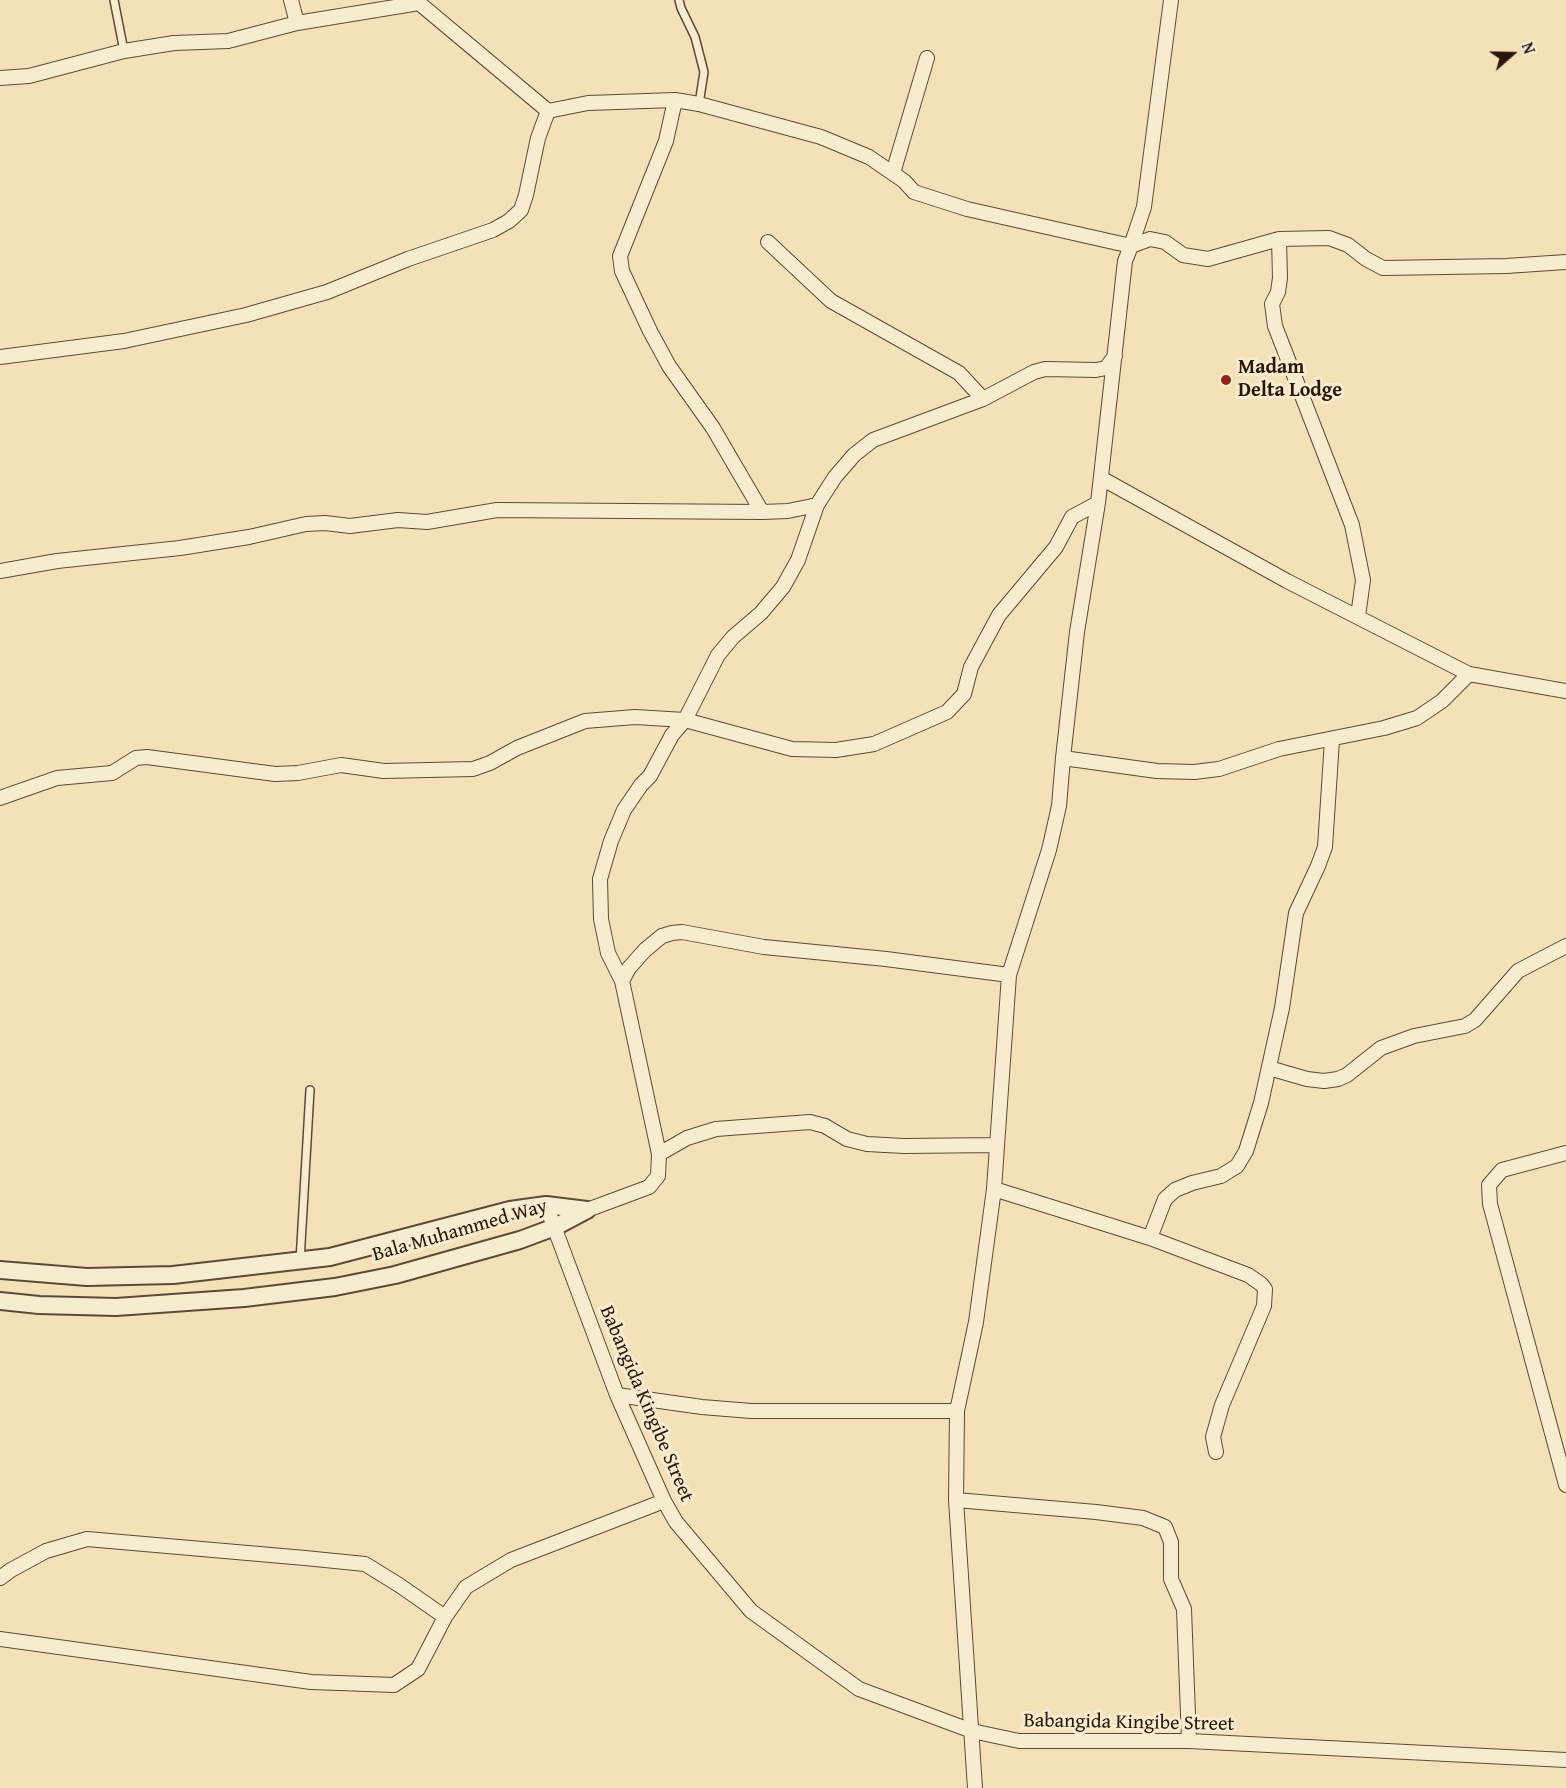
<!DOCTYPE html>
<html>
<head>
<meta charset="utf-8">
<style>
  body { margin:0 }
  #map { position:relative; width:1566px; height:1788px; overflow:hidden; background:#f4e1b7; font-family:"Gentium Book Plus",serif }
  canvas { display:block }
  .north { position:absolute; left:1482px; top:24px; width:60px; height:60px; -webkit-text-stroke:4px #f8ecd0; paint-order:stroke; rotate:70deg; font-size:16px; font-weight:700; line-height:24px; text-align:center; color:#2a170b }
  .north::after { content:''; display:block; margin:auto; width:21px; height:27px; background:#2a170b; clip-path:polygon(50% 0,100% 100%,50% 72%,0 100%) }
</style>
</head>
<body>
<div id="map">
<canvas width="1566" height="1788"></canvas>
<div class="north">N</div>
</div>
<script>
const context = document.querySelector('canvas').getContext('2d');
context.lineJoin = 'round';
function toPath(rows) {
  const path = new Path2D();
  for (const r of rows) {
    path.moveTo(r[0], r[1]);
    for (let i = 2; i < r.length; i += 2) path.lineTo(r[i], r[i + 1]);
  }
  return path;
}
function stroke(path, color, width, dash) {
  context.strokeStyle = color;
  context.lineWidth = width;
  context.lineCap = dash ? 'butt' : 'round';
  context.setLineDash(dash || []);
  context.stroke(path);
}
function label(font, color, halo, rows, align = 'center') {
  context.font = font + ' "Gentium Book Plus",serif';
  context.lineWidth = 6;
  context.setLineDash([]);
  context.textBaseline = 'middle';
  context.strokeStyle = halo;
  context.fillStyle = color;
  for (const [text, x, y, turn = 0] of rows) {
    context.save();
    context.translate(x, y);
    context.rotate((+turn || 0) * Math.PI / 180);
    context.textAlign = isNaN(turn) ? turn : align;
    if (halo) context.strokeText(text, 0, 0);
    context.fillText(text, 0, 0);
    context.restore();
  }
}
const service = toPath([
  [114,0,124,51],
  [679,0,681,8,695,37,704,72,699,104],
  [300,1261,310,1090]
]);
const minor = toPath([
  [291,0,297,23],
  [418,0,419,3,548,111],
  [0,78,29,76,124,51,174,43,228,41,297,23,419,3],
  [675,100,666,141,620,256,622,271,650,331,669,366,713,428,762,512],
  [548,111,588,103,675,100,699,104,821,137,869,157,904,181,914,192,967,209,1131,246,1144,207,1171,0],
  [893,173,927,58],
  [1279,239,1280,278,1278,292,1272,304,1275,326,1352,525,1363,580,1358,616],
  [768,242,831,301,959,373,983,399],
  [0,357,124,341,246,315,327,292,408,259,493,230,509,221,521,210,526,195,538,138,548,111],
  [1101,478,1287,581,1469,674,1566,691],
  [0,571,57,561,180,548,249,537,306,524,325,523,350,526,398,520,427,522,497,510,762,512,788,511,817,505],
  [1063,758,1157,771,1194,772,1219,769,1279,749,1384,728,1417,718,1442,701,1469,674],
  [0,798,57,778,112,773,136,758,147,757,275,774,298,773,341,765,384,771,473,769,490,763,517,748,585,721,635,717,685,720,792,749,836,750,874,744,947,712,964,694,971,667,999,615,1056,547,1072,517,1098,503],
  [622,981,629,968,645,950,662,936,672,933,682,932,764,947,886,959,1009,975],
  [1269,1068,1307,1079,1324,1081,1338,1079,1347,1075,1381,1048,1414,1036,1465,1026,1475,1020,1518,971,1566,946],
  [1566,1153,1502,1170,1489,1185,1490,1204,1566,1485],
  [659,1154,687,1138,716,1129,810,1122,825,1126,847,1139,867,1144,904,1146,997,1145],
  [994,1189,1150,1238,1248,1275,1261,1284,1265,1289,1264,1306,1222,1405,1213,1437,1216,1452],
  [546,1205,617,1395,664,1501,676,1522,751,1611,859,1689,972,1731,1019,1741,1189,1741,1566,1760],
  [587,1210,649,1187,658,1176,659,1154,622,981,608,953,601,919,600,879,611,841,624,810,641,785,650,776,672,735,685,720,718,655,733,637,761,613,783,587,798,560,817,505,835,477,854,455,873,440,983,399,1034,372,1045,369,1096,370,1106,368,1115,356],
  [1150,1238,1165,1199,1175,1190,1192,1183,1221,1176,1237,1166,1246,1151,1261,1103,1282,1008,1296,913,1318,866,1325,847,1332,740],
  [617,1395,702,1407,751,1411,957,1411],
  [956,1500,1096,1512,1143,1518,1165,1527,1171,1542,1171,1579,1184,1609,1189,1741],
  [0,1578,11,1570,46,1551,87,1539,305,1558,365,1564,399,1585,445,1617],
  [0,1639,311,1682,394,1685,418,1669,445,1617,466,1587,511,1560,664,1501],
  [975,1788,956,1500,957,1411,976,1322,994,1189,1009,975,1049,850,1059,806,1063,758,1077,632,1098,503,1125,261,1131,246,1150,239,1165,242,1183,255,1208,259,1279,239,1329,238,1348,245,1366,259,1383,268,1506,266,1566,262]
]);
const tertiary = toPath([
  [0,1270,87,1277,173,1275,330,1257,510,1210,546,1205,587,1210],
  [0,1301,39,1305,116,1307,244,1298,335,1287,395,1275,520,1240,555,1227,587,1210]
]);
stroke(service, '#5c4a36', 10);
stroke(minor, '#5c4a36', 16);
stroke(tertiary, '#5c4a36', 20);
stroke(service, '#f8ecd0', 7);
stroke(minor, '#f8ecd0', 14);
stroke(tertiary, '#f8ecd0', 16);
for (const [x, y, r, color] of [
  [1226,380,6,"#8f2418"]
]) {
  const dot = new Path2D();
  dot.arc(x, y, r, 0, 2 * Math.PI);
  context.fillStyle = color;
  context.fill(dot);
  stroke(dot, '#f8ecd0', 2);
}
label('bold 20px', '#2a170b', '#f8ecd0', [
  ["Madam",1238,368],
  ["Delta Lodge",1238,391]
], 'left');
label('20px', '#2a170b', '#f8ecd0', [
  ["Bala Muhammed Way",460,1231,-16],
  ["Babangida Kingibe Street",646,1404,67],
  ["Babangida Kingibe Street",1129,1723,1]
]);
</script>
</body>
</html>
